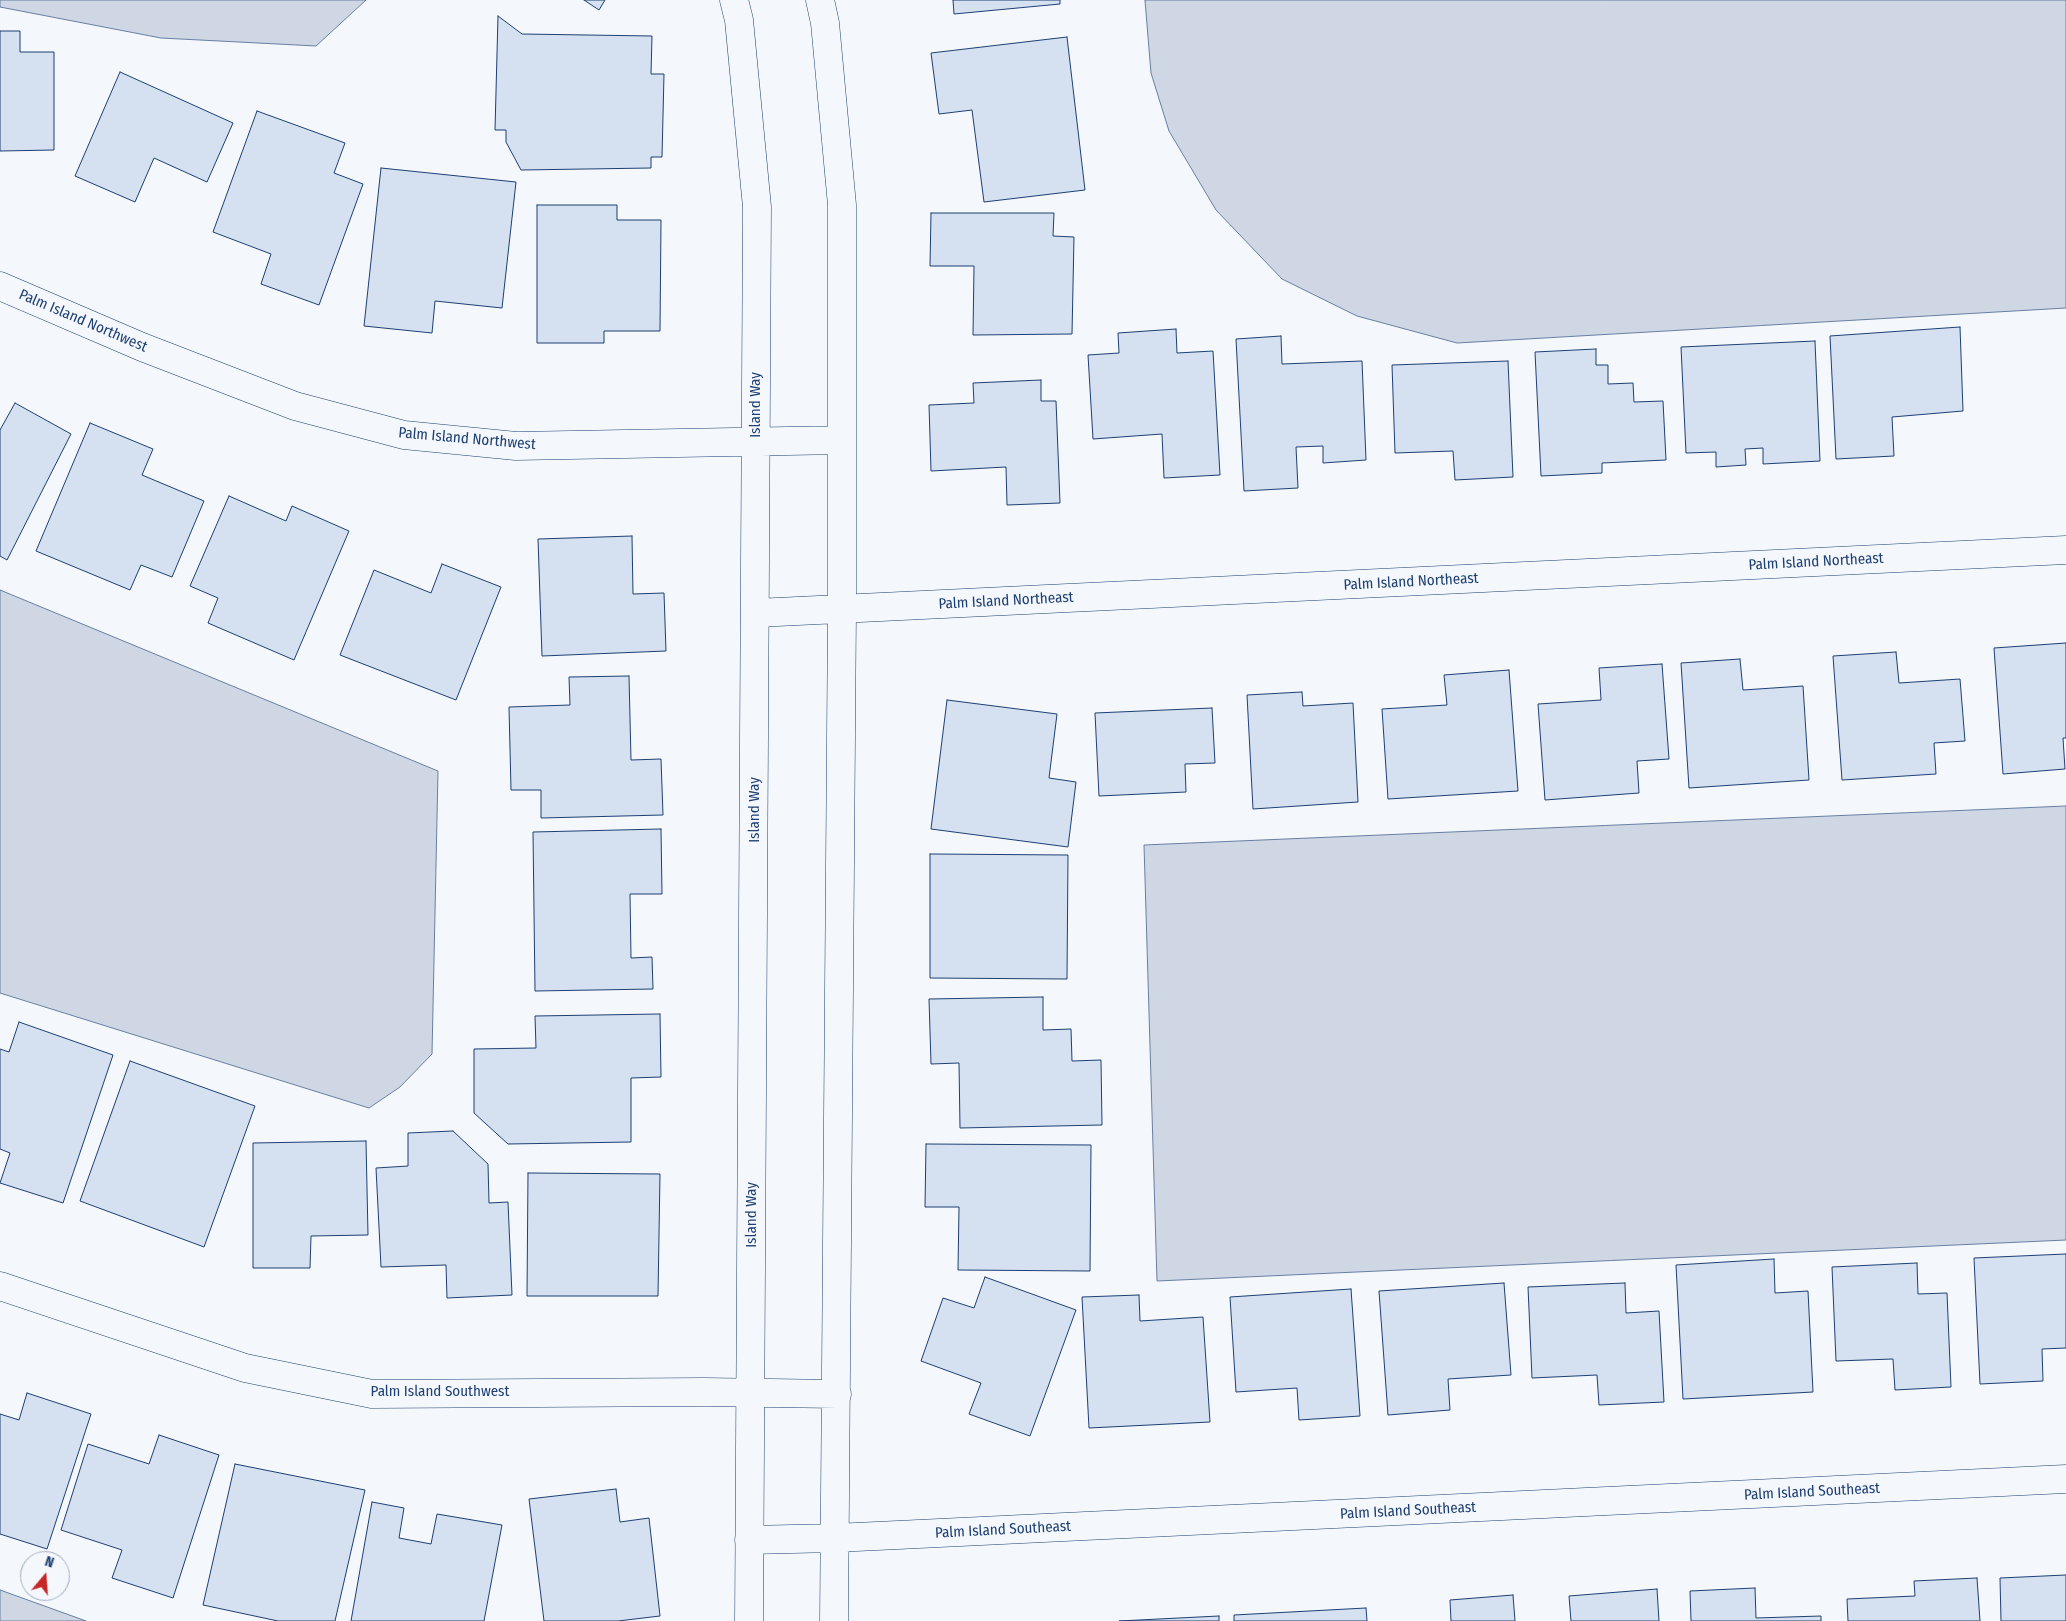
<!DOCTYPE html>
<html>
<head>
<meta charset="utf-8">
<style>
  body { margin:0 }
  #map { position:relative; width:2066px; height:1621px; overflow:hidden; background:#f4f7fb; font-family:"Fira Sans Condensed",sans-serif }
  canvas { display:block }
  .north { position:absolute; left:20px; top:1551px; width:50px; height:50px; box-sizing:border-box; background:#f4f7fb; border:1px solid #9eadc5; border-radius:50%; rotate:18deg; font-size:14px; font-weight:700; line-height:20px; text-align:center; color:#1d3f73 }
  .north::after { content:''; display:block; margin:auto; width:18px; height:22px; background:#c62828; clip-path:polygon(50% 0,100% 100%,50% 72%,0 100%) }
</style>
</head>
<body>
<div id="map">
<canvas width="2066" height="1621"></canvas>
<div class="north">N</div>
</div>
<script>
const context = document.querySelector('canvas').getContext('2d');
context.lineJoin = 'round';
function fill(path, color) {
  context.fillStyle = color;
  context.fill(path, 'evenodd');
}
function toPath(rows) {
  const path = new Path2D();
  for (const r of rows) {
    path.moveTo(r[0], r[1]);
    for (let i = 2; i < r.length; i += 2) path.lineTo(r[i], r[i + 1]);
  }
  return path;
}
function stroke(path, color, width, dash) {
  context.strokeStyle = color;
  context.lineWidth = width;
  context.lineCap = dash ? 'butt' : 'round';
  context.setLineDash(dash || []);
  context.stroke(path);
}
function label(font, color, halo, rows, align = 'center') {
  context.font = font + ' "Fira Sans Condensed",sans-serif';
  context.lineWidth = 4;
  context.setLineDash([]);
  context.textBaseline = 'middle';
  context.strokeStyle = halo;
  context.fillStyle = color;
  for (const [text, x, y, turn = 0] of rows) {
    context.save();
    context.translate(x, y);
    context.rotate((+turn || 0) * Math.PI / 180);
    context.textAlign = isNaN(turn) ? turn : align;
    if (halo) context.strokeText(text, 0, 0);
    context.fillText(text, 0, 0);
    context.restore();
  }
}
const water = toPath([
  [0,0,366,0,316,46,161,38,0,7,0,0],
  [1145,0,2066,0,2066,308,1457,343,1357,316,1282,279,1216,210,1169,131,1151,73,1145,0],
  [0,590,438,771,432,1054,400,1087,369,1108,0,993,0,590],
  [2066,806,2066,1240,1157,1281,1144,845,2066,806],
  [0,1590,86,1621,0,1621,0,1590]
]);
fill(water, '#cfd7e4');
stroke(water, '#687fa3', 1);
const building = toPath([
  [584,0,605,0,599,10,584,0],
  [953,0,1060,0,1060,4,954,14,953,0],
  [498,16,522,34,652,36,651,74,664,74,662,157,651,157,651,168,521,170,506,142,506,130,495,130,498,16],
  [0,31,20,31,20,52,54,52,54,150,0,151,0,31],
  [1067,37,1085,190,984,202,972,110,939,114,931,53,1067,37],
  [120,72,233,123,207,182,154,158,135,202,75,176,120,72],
  [257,111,345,143,334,173,363,184,319,305,261,284,271,254,213,232,257,111],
  [381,168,516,182,502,308,435,301,432,333,364,326,381,168],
  [537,205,617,205,617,220,661,220,660,331,604,331,604,343,537,343,537,205],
  [931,213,1054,213,1053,236,1074,237,1072,334,973,335,974,266,930,266,931,213],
  [1960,327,1963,411,1892,417,1894,456,1836,459,1830,336,1960,327],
  [1176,329,1177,353,1213,351,1220,475,1164,478,1162,434,1093,439,1088,355,1119,353,1118,333,1176,329],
  [1281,336,1282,364,1362,361,1366,460,1323,463,1323,446,1296,447,1298,488,1244,491,1236,339,1281,336],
  [1815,341,1820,461,1763,464,1763,448,1745,449,1746,465,1716,467,1716,452,1686,453,1681,347,1815,341],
  [1596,349,1596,365,1608,365,1608,384,1633,383,1634,402,1663,401,1666,460,1602,463,1602,473,1541,476,1535,352,1596,349],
  [1508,361,1513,477,1455,480,1453,451,1395,453,1392,365,1508,361],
  [1041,380,1041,401,1056,401,1060,503,1007,505,1006,467,931,471,929,405,974,403,973,383,1041,380],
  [15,403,71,434,7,560,0,556,0,430,15,403],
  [90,423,153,449,142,475,204,501,172,577,141,565,130,590,36,551,90,423],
  [229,496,286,521,292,506,349,531,294,660,208,623,218,598,190,586,229,496],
  [632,536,633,594,664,593,666,651,542,656,538,539,632,536],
  [442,564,501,587,456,700,340,655,374,570,431,593,442,564],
  [2066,643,2066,738,2063,738,2065,769,2003,774,1994,648,2066,643],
  [1896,652,1899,683,1960,679,1965,741,1934,743,1936,774,1842,780,1833,656,1896,652],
  [1740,659,1743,690,1803,686,1809,780,1689,788,1681,663,1740,659],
  [1662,664,1669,759,1637,761,1639,793,1545,800,1538,704,1601,700,1599,668,1662,664],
  [1509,670,1518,791,1388,799,1382,709,1447,705,1444,675,1509,670],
  [629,676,631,760,661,759,663,815,541,818,541,790,511,790,509,707,570,705,569,677,629,676],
  [1302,692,1303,706,1353,703,1358,802,1253,809,1247,695,1302,692],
  [947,700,1057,714,1049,778,1076,782,1068,847,931,829,947,700],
  [1212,708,1215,763,1185,764,1186,792,1099,796,1095,713,1212,708],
  [661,829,662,894,630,894,631,958,652,957,653,989,535,991,533,832,661,829],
  [930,854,1068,855,1067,979,930,978,930,854],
  [1043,997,1043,1030,1071,1029,1072,1061,1101,1060,1102,1125,960,1128,959,1063,931,1064,929,999,1043,997],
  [660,1014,661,1077,631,1078,631,1142,508,1144,474,1113,474,1049,536,1048,535,1016,660,1014],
  [19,1022,113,1055,63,1203,0,1183,10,1153,0,1149,0,1049,9,1052,19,1022],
  [130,1061,255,1106,204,1247,80,1201,130,1061],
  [453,1131,488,1164,489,1203,508,1202,512,1295,447,1298,446,1265,381,1267,376,1168,408,1166,408,1133,453,1131],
  [366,1141,368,1235,311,1236,310,1268,253,1268,253,1143,366,1141],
  [926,1144,1091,1145,1090,1271,958,1270,959,1207,925,1207,926,1144],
  [528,1173,660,1174,658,1296,527,1296,528,1173],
  [2066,1254,2066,1348,2042,1349,2043,1381,1980,1384,1974,1258,2066,1254],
  [1774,1259,1775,1293,1808,1291,1813,1392,1683,1399,1676,1265,1774,1259],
  [1917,1263,1918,1294,1947,1293,1951,1387,1895,1390,1893,1359,1836,1361,1832,1267,1917,1263],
  [985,1277,1076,1310,1030,1436,969,1414,981,1383,921,1361,943,1298,974,1308,985,1277],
  [1504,1283,1511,1375,1448,1379,1450,1410,1388,1415,1379,1291,1504,1283],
  [1625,1283,1626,1313,1659,1311,1664,1402,1599,1405,1597,1375,1532,1378,1528,1287,1625,1283],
  [1351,1289,1360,1416,1299,1420,1297,1388,1236,1392,1230,1297,1351,1289],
  [1139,1295,1140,1321,1203,1317,1210,1422,1089,1428,1082,1297,1139,1295],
  [27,1393,91,1414,47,1549,0,1534,0,1414,19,1420,27,1393],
  [159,1435,219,1455,173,1598,112,1578,122,1550,61,1530,88,1444,149,1464,159,1435],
  [235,1464,365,1490,335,1621,278,1621,203,1605,235,1464],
  [616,1489,620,1522,649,1518,660,1616,618,1621,544,1621,529,1499,616,1489],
  [372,1502,404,1508,399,1538,431,1544,437,1514,502,1525,484,1621,351,1621,372,1502],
  [2066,1575,2066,1621,2001,1621,2000,1578,2066,1575],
  [1977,1578,1980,1621,1848,1621,1847,1599,1915,1596,1914,1581,1977,1578],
  [1755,1588,1756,1618,1821,1616,1821,1621,1691,1621,1690,1591,1755,1588],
  [1657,1589,1659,1621,1571,1621,1569,1596,1657,1589],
  [1513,1595,1515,1621,1451,1621,1450,1600,1513,1595],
  [1366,1608,1367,1621,1234,1621,1234,1615,1366,1608],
  [1219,1616,1219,1621,1119,1621,1219,1616]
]);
fill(building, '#d5e0f0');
stroke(building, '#1d3f73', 1);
const minor = toPath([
  [734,0,739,20,757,207,749,1621],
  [820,0,825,23,842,205,842,610,834,1621],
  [0,286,142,347,295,406,404,435,516,446,842,440],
  [756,613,2066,550],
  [0,1286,245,1368,372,1394,705,1392,837,1394],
  [749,1540,835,1538,2066,1479]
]);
stroke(minor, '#1d3f73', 29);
stroke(minor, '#f4f7fb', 28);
label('15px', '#1d3f73', '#f4f7fb', [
  ["Palm Island Northwest",83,321,23],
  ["Island Way",756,405,-90],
  ["Palm Island Northwest",467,439,5],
  ["Palm Island Northeast",1816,562,-3],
  ["Palm Island Northeast",1411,582,-3],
  ["Palm Island Northeast",1006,601,-3],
  ["Island Way",755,810,-90],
  ["Island Way",752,1215,-90],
  ["Palm Island Southwest",440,1392],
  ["Palm Island Southeast",1812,1492,-3],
  ["Palm Island Southeast",1408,1511,-3],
  ["Palm Island Southeast",1003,1530,-3]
]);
</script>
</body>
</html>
